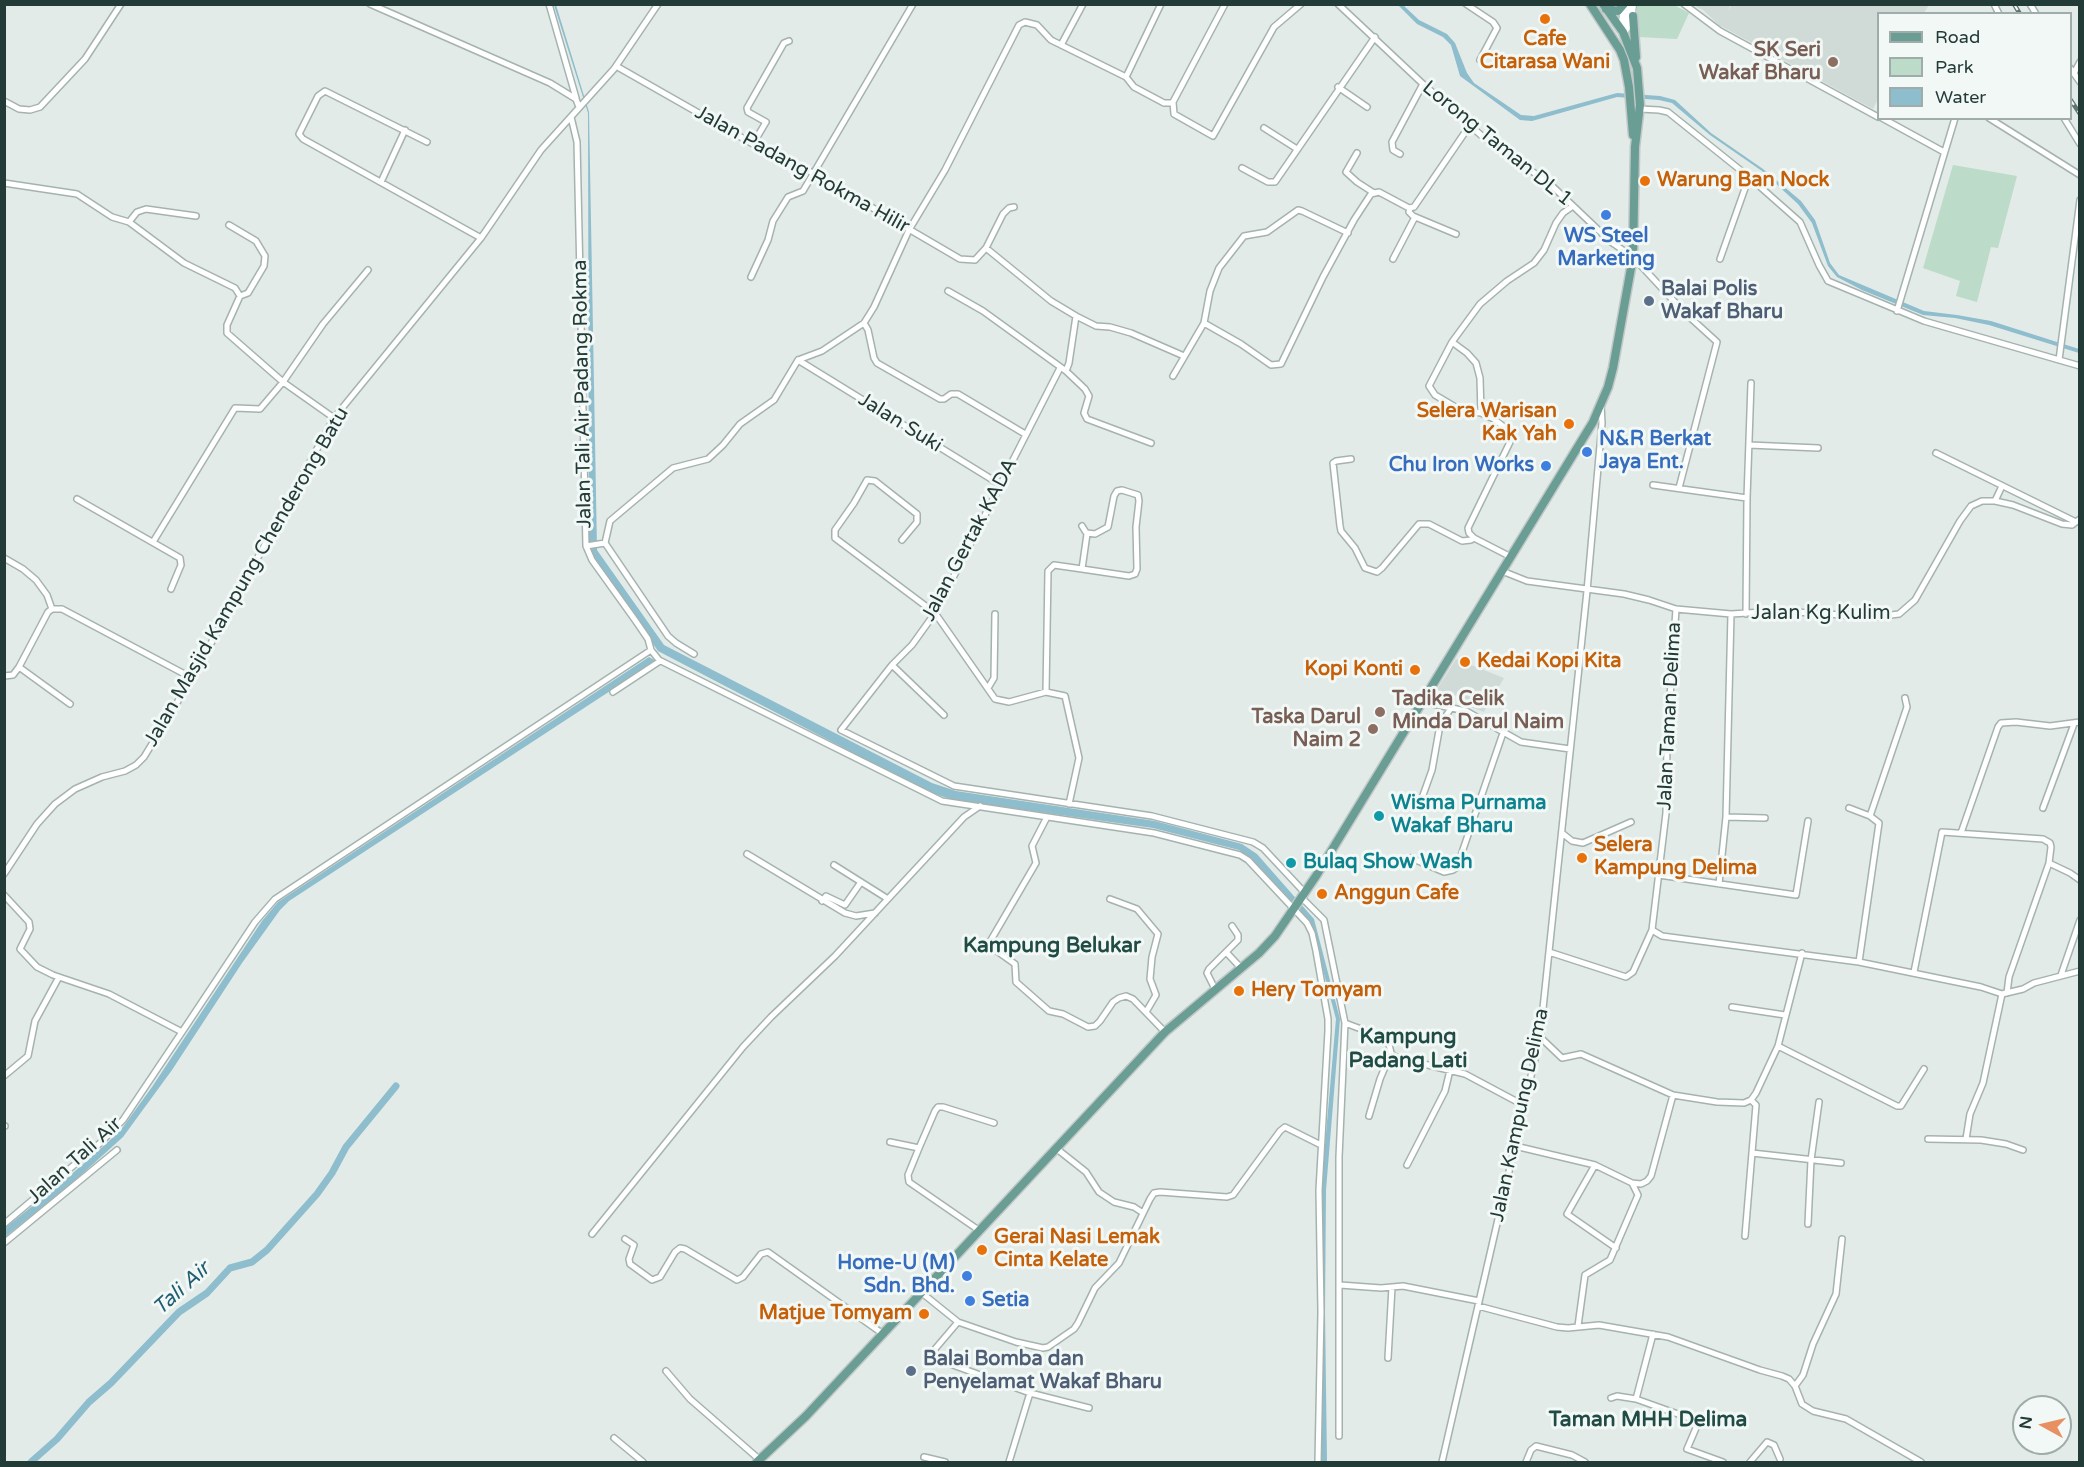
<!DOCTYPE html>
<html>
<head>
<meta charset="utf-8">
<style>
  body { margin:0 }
  #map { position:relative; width:2084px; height:1467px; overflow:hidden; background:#e2ebe8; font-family:"Varela Round",sans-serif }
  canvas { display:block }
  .frame { position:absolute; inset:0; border:6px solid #233b37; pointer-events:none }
  .legend { position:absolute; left:1877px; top:12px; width:195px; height:108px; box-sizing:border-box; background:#f2f8f6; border:2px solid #9facaa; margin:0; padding:8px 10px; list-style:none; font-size:18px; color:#233b37 }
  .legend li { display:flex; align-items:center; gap:12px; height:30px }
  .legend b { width:30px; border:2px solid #9facaa }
  .north { position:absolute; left:2012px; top:1395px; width:60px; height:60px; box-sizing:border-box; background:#f2f8f6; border:2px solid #9facaa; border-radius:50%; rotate:278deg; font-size:16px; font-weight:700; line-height:24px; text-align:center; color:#233b37 }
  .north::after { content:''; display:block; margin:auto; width:21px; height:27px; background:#e99063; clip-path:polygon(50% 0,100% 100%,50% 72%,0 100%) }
</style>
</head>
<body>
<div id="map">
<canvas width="2084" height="1467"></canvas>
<div class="frame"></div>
<ul class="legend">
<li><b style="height:8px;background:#6a9e95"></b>Road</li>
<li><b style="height:16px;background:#bcdbc8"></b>Park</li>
<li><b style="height:16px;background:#8ebdcd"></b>Water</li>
</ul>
<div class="north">N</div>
</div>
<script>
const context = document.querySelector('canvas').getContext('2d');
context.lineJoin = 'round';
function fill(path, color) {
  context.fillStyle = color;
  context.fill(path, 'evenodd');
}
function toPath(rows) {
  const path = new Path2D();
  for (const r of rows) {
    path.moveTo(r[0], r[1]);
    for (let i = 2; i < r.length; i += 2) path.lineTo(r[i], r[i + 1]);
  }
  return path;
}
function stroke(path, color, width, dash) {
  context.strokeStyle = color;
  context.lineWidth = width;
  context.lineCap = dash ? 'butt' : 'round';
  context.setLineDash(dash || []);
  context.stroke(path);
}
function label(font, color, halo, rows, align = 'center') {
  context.font = font + ' "Varela Round",sans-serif';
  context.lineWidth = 6;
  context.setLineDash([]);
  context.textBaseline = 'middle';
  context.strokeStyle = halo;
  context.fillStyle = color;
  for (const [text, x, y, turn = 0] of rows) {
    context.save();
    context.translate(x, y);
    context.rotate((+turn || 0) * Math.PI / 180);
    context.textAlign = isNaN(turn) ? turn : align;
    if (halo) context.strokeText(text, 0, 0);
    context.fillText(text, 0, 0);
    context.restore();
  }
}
fill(toPath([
  [1732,5,1732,4,1929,5,1924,13,1878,14,1878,99,1873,109,1719,25,1703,10,1693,5,1731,5,1727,12],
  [1456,659,1504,678,1484,712,1460,703,1457,696,1436,691]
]), '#d0dbd7');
fill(toPath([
  [1636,5,1674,5,1689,13,1677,39,1639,37],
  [1953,165,2017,176,1998,248,1991,247,1977,302,1956,296,1960,281,1923,268]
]), '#bcdbc8');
fill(toPath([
  [554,5,556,5,589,112,597,550,664,645,932,783,956,791,1155,821,1242,844,1257,854,1314,919,1340,1019,1326,1190,1325,1312,1327,1462,1321,1462,1321,1191,1336,1019,1311,925,1251,859,1239,850,1153,828,954,800,928,792,658,651,589,553,588,113],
  [1398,5,1403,5,1419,20,1447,34,1455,43,1467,73,1474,83,1521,115,1534,116,1617,93,1660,96,1675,100,1711,133,1763,169,1801,201,1815,220,1830,263,1839,275,1924,311,1957,315,1991,321,2079,349,2079,353,1989,325,1955,318,1923,315,1862,290,1837,277,1828,266,1812,223,1798,204,1762,171,1710,135,1672,103,1659,100,1617,97,1532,121,1520,120,1460,76,1451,45,1443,37,1417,24],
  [649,657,656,661,289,901,280,910,242,963,172,1070,123,1137,71,1184,5,1237,5,1228,66,1179,108,1142,123,1127,152,1087,262,921,278,902]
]), '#8ebdcd');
stroke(toPath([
  [31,1462,57,1439,89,1402,111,1383,179,1312,207,1293,230,1268,252,1262,267,1250,317,1194,332,1173,346,1147,396,1086]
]), '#8ebdcd', 7);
const street = toPath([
  [370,4,550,83,576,99,579,107],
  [549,4,576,98],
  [1338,4,1423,84,1482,136,1550,184,1611,242,1633,257,1684,312,1717,342,1679,488],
  [1466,4,1493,22,1497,28,1480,60],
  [1684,4,1720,31,1878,117],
  [1994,4,1999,14],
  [2030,4,2036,14],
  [1061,45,1083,4],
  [616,66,753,144,813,173,960,259,975,260,986,248],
  [2070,68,2080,82],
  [2074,73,2080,62],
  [1126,77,1161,4],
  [1338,87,1367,107],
  [4,101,19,109,30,110,40,107,85,59,121,4],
  [1173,102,1174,114,1213,136,1274,27,1301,4],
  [1640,109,1659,110,1668,112,1749,177,1800,222,1819,265,1828,281,1924,321,2080,366],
  [571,117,577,142,586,546,592,560,635,620,648,639,651,650,659,660,942,801,1154,833,1240,855,1248,860,1307,923,1312,933,1316,951,1328,1019,1328,1031,1319,1190,1321,1312,1318,1462],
  [1882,118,1944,152],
  [1989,118,2080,175],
  [2064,118,2080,144],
  [1264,128,1297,149],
  [427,142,325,91,318,96,299,134,303,139,481,238],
  [753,144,766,122,748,112,747,108,784,43,789,41],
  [1357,153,1346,172,1357,182,1374,193],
  [1400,154,1393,150,1392,142,1423,84],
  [1242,168,1268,182,1275,182,1375,37],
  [381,182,405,130],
  [4,183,77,194,112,217,129,222,184,263,235,288,240,296,227,325,227,333,283,382,334,418],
  [1014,207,1009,208,1003,214,986,248,1051,301,1076,316,1096,326,1110,327,1131,333,1184,356],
  [1410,208,1409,212,1413,216,1456,234],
  [129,222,137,212,146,209,196,216],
  [229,225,256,241,265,256,264,266,248,293,240,296],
  [1393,259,1415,217],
  [1720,259,1749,177],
  [751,277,768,240,773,221,788,197,803,191,913,4],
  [948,291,983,311,1066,371,1085,389,1089,396,1084,413,1087,419,1151,443],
  [1897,311,1955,118],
  [864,323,868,330,874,358,877,363,940,399,944,399,951,394,958,394,1025,434],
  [1204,323,1241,344,1271,365,1281,364,1323,277,1354,220,1371,194,1379,192,1409,208,1414,207,1470,125],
  [1452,342,1467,353,1476,363,1480,378,1481,413],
  [798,360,1001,485],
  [2059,360,2080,200],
  [1060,368,935,613,912,645,892,665,841,730,954,786,1152,816,1253,842,1263,848,1305,893],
  [1066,371,1069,363,1076,316],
  [1173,376,1204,323,1210,291,1219,268,1244,236,1267,232,1298,210,1302,211,1348,233],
  [1749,445,1818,448],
  [1936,453,2076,522],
  [1351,459,1336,461,1333,463,1340,526,1341,531,1355,548,1365,568,1377,572,1382,568,1419,524,1429,524,1462,541,1471,540,1474,538],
  [1653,485,1747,498],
  [77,499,180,558,181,565,171,589],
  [1995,501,2002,486],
  [902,540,917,522,917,514,875,481,867,480,854,503,835,530,835,538,935,613,995,699,1009,702,1046,692,1065,696,1079,758,1069,804],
  [153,542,235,408,260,409,283,382,323,324,368,270],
  [605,543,610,521,673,468,708,459,723,445,740,424,774,400,798,360,822,351,864,323,874,307,909,230,945,170,1019,25,1025,22,1037,25,1051,40,1126,77,1134,87,1164,103,1171,103,1173,102,1225,4],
  [605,543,668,636,676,643,694,654],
  [586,546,605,543],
  [1511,557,1474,538,1469,533,1468,528,1510,442,1509,431,1494,419,1481,413,1462,411,1435,395,1429,386,1452,342,1480,304,1507,281,1534,263,1544,250,1556,223,1563,213,1573,206],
  [4,558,23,569,36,580,47,595,52,609],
  [1082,569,1129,576,1135,574,1137,569,1136,527,1139,501,1138,495,1122,490,1117,491,1114,496,1108,527,1095,534,1087,533],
  [1502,571,1527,581,1624,594,1649,600,1676,609,1731,614,1779,611,1875,617,1899,614,1915,600,1960,521,1971,506,1982,501,1995,501,2013,505,2062,524,2072,525,2080,519],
  [1746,614,1747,498,1751,383],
  [892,665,944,715],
  [4,676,13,675,19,667],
  [988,688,994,678,995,614],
  [613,692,660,661],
  [1046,692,1048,571,1054,565,1082,569,1087,534,1082,526],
  [1423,702,1466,711,1521,742,1570,749],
  [70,704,19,667,48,612,52,609,62,609,192,678],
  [1422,798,1432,770,1440,725,1451,708],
  [1849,808,1870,816,1879,823,1859,962],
  [2043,808,2074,724],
  [1870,816,1907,707,1905,698],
  [1726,817,1765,818],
  [1562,833,1572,841,1583,843,1631,822],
  [1961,833,1998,727,2001,723,2016,722,2050,726,2080,722],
  [747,854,845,913,856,916,875,913],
  [1411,858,1444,872,1453,870,1457,867,1503,733],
  [834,865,888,899],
  [4,874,37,824,55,804,75,789,102,777,125,771,136,765,144,757,192,678,334,418,481,238,541,150,614,69,658,4],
  [1659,875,1796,895,1808,821],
  [1719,884,1726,817,1731,614],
  [4,895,29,922,30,929,20,949,37,967,53,975,109,994,182,1032,123,1120,99,1144,4,1224],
  [1302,898,1324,920,1345,1023,1339,1157,1339,1436],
  [1110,899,1137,909,1158,934,1152,957,1150,979,1156,995,1146,1012],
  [822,901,826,896,845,905,861,882],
  [1652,930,1662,936,1859,962,1981,987,2002,994,2023,989,2034,983,2080,971],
  [988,945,1036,863,1032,846,1047,817],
  [994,949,1015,964,1016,982,1049,1011,1063,1014,1088,1027,1095,1026,1100,1021,1113,1002,1119,998,1126,996,1133,999,1165,1032],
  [1226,952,1241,968],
  [1549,952,1626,977,1633,972,1652,930,1666,813,1667,742,1676,609],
  [1914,972,1942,832,2043,839,2050,843,2051,847,2049,863],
  [2061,975,2080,920],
  [1215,989,1207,973,1209,969,1238,940,1238,935,1232,926],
  [2007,993,2009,977,2049,863,2070,873,2080,880],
  [1732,1007,1785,1015],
  [1345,1023,1385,1038,1388,1040,1391,1053,1395,1057,1465,1074,1525,1106],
  [182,1032,255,922,275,899,651,650],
  [1540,1037,1562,1058,1581,1054,1673,1095,1717,1102,1744,1103,1751,1100,1756,1093,1778,1046,1802,953],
  [1778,1046,1897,1106,1901,1106,1924,1069],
  [4,1076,28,1056,35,1021,59,977],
  [1369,1116,1380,1079,1391,1053],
  [4,1126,5,1126],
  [1928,1139,1981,1140,2006,1144,2023,1150],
  [1966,1139,1970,1114,1983,1083,2002,994],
  [890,1142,919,1148,908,1175,909,1182,980,1231],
  [1515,1146,1595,1165,1632,1183,1638,1195,1610,1260,1585,1275,1578,1326],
  [919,1148,935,1111,938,1107,943,1107,994,1123],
  [1057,1149,1086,1172,1099,1192,1114,1202,1134,1207,1143,1213],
  [1752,1153,1841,1163],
  [1407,1165,1445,1091,1450,1070],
  [1595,1165,1567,1214,1616,1248],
  [1632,1183,1641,1184,1647,1181,1651,1176,1673,1095],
  [1808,1224,1811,1160,1819,1102],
  [592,1234,743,1047,771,1017,835,956,964,817,980,806],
  [1745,1236,1756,1105,1751,1100],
  [625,1239,634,1245,629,1259,630,1264,652,1280,660,1277,675,1252,680,1248,685,1249,737,1280,743,1277,761,1254,768,1252,883,1334],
  [4,1243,117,1150],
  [1340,1285,1381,1288,1403,1286,1479,1301],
  [922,1293,958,1322,1016,1342,1043,1348,1048,1347,1074,1329,1078,1323,1095,1288,1119,1263,1150,1199,1154,1193,1160,1192,1227,1197,1233,1195,1280,1131,1285,1127,1321,1145],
  [1478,1306,1557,1327,1568,1328,1599,1325,1668,1337,1760,1370,1782,1376,1789,1379,1795,1386,1802,1404,1813,1411,1846,1419,1921,1462],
  [958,1322,935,1349,935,1355,939,1360,1030,1393,1089,1408],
  [1653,1334,1636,1399,1689,1418,1694,1422,1696,1428,1687,1449,1723,1462],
  [1388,1358,1392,1287],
  [666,1371,690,1399,760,1460],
  [1795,1386,1803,1375,1813,1344,1836,1294,1842,1239],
  [1611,1398,1617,1396,1636,1399],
  [614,1438,643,1462],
  [924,1457,945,1462],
  [1009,1462,1030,1393],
  [1442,1462,1540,1037,1587,591,1602,423,1601,405],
  [1526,1462,1531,1450,1536,1446,1572,1455,1585,1462],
  [1750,1462,1767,1442,1774,1445,1780,1459]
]);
const secondary = toPath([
  [1619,26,1623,22,1626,4],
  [1623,32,1630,22,1632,4]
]);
const primary = toPath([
  [1590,4,1620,50,1624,60,1629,87,1633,135],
  [1606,9,1618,11,1624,4],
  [1633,16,1636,57],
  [757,1462,806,1416,1165,1032,1259,953,1275,936,1316,876,1593,422,1608,387,1613,368,1633,257,1635,147,1640,105,1637,68,1623,32,1603,4]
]);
stroke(street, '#a5b3af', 8);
stroke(secondary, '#a1b6b1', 10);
stroke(primary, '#c1c8c7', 11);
stroke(street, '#fff', 5);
stroke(secondary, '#fff', 8);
stroke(primary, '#6a9e95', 8);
const rail = toPath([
  [2014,4,2020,14],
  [2070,99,2080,114]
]);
stroke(rail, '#5e7772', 4.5);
stroke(rail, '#f2f8f6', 2, [7]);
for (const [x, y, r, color] of [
  [1545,19,6,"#e8710a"],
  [1833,62,6,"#8d6e63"],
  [1645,181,6,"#e8710a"],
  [1606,215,6,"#3f7fe0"],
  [1649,301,6,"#5c6f8a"],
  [1569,424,6,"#e8710a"],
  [1587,452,6,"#3f7fe0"],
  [1546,466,6,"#3f7fe0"],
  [1465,662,6,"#e8710a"],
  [1415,670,6,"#e8710a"],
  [1380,712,6,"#8d6e63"],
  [1373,729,6,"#8d6e63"],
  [1379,816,6,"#0f9aa8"],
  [1582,858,6,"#e8710a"],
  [1291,863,6,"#0f9aa8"],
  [1322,894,6,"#e8710a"],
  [1239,991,6,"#e8710a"],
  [982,1250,6,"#e8710a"],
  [967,1276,6,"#3f7fe0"],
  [970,1301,6,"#3f7fe0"],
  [924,1314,6,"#e8710a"],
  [911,1371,6,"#5c6f8a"]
]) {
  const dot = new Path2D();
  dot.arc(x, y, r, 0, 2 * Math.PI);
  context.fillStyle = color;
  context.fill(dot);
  stroke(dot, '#f2f8f6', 2);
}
label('bold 20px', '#c56008', '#f2f8f6', [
  ["Cafe",1545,40,"center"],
  ["Citarasa Wani",1545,63,"center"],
  ["Warung Ban Nock",1657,181],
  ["Selera Warisan",1557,412,"right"],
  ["Kak Yah",1557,435,"right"],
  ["Kedai Kopi Kita",1477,662],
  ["Kopi Konti",1403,670,"right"],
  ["Selera",1594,846],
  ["Kampung Delima",1594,869],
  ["Anggun Cafe",1334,894],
  ["Hery Tomyam",1251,991],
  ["Gerai Nasi Lemak",994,1238],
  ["Cinta Kelate",994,1261],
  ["Matjue Tomyam",912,1314,"right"]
], 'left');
label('bold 20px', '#785e54', '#f2f8f6', [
  ["SK Seri",1821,51],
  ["Wakaf Bharu",1821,74],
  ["Tadika Celik",1392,700,"left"],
  ["Minda Darul Naim",1392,723,"left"],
  ["Taska Darul",1361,718],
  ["Naim 2",1361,741]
], 'right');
label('20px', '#233b37', '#f2f8f6', [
  ["Lorong Taman DL 1",1497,144,39],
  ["Jalan Padang Rokma Hilir",802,170,29],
  ["Jalan Tali Air Padang Rokma",583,394,-91],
  ["Jalan Suki",900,423,32],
  ["Jalan Gertak KADA",970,540,-62],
  ["Jalan Masjid Kampung Chenderong Batu",247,577,-60],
  ["Jalan Kg Kulim",1821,614],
  ["Jalan Taman Delima",1670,716,-87],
  ["Jalan Kampung Delima",1520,1115,-78],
  ["Jalan Tali Air",75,1161,-42]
]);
label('bold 20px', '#366cbe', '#f2f8f6', [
  ["WS Steel",1606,237,"center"],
  ["Marketing",1606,260,"center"],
  ["N&R Berkat",1599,440],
  ["Jaya Ent.",1599,463],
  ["Chu Iron Works",1534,466,"right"],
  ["Home-U (M)",955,1264,"right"],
  ["Sdn. Bhd.",955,1287,"right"],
  ["Setia",982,1301]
], 'left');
label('bold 20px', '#4e5e75', '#f2f8f6', [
  ["Balai Polis",1661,290],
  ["Wakaf Bharu",1661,313],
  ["Balai Bomba dan",923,1360],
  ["Penyelamat Wakaf Bharu",923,1383]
], 'left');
label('bold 20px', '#0d838f', '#f2f8f6', [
  ["Wisma Purnama",1391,804],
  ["Wakaf Bharu",1391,827],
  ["Bulaq Show Wash",1303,863]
], 'left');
label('bold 21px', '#214c45', '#f2f8f6', [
  ["Kampung Belukar",1052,946],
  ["Kampung",1408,1037],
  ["Padang Lati",1408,1061],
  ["Taman MHH Delima",1648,1420]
]);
label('italic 21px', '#215e73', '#f2f8f6', [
  ["Tali Air",182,1289,-42]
]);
</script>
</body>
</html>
